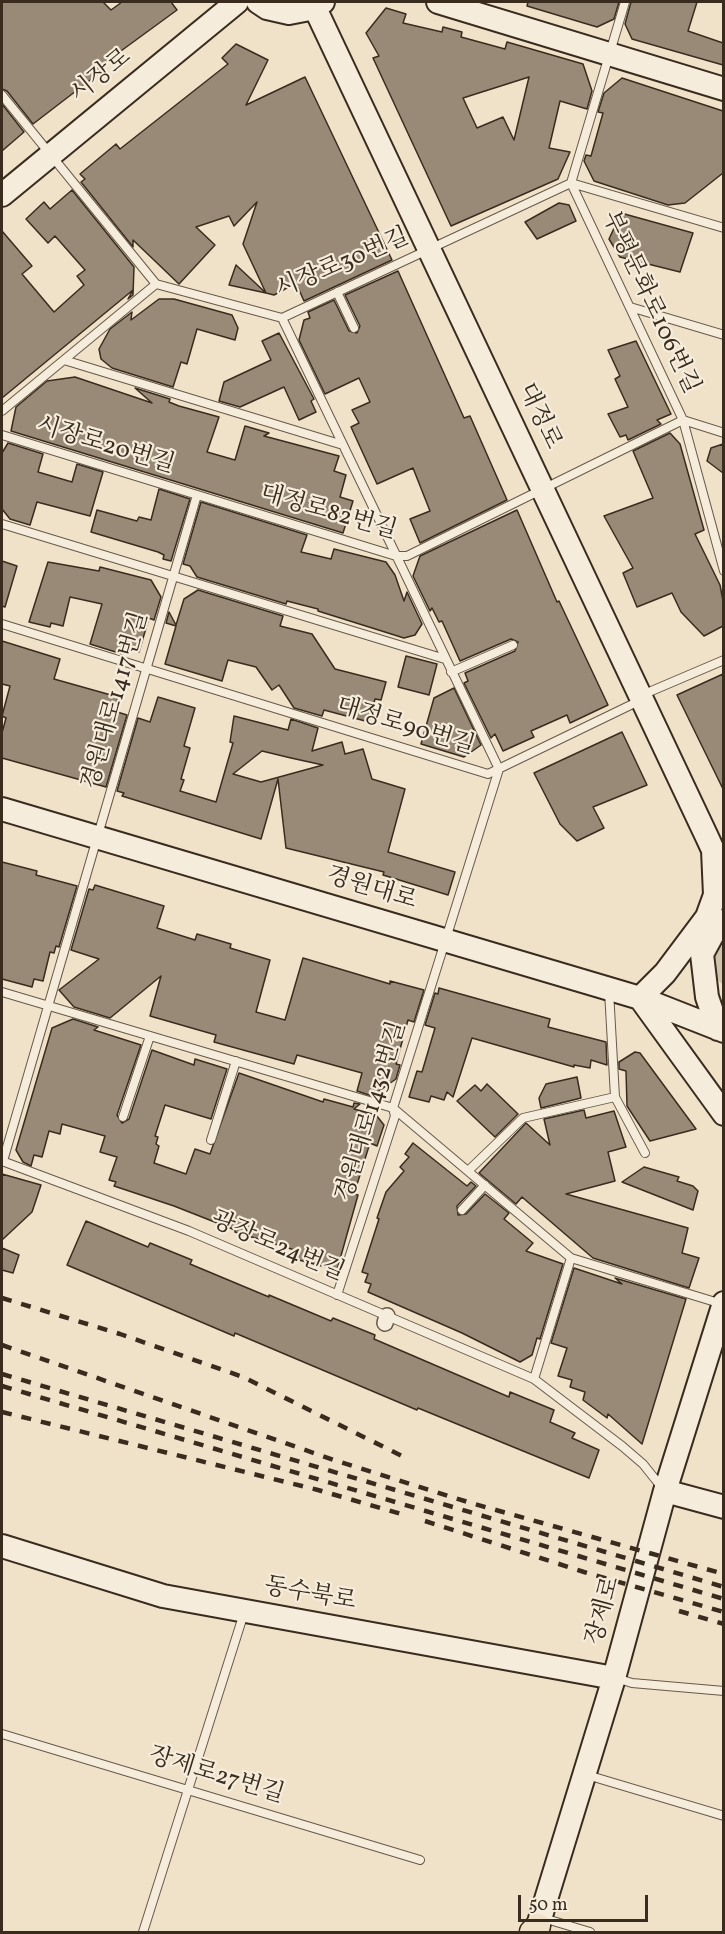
<!DOCTYPE html>
<html>
<head>
<meta charset="utf-8">
<style>
  body { margin:0 }
  #map { position:relative; width:725px; height:1934px; overflow:hidden; background:#f0e1c9; font-family:Vollkorn,serif }
  canvas { display:block }
  .frame { position:absolute; inset:0; border:3px solid #392c1e; pointer-events:none }
  .scale { position:absolute; left:518px; top:1895px; width:130px; height:27px; box-sizing:border-box; border:3px solid #392c1e; border-top:0; padding-left:8px; font-size:18px; line-height:21px; white-space:nowrap; color:#392c1e; -webkit-text-stroke:4px #f5ecdc; paint-order:stroke }
</style>
</head>
<body>
<div id="map">
<canvas width="725" height="1934"></canvas>
<div class="frame"></div>
<div class="scale">50 m</div>
</div>
<script>
const context = document.querySelector('canvas').getContext('2d');
context.lineJoin = 'round';
function fill(path, color) {
  context.fillStyle = color;
  context.fill(path, 'evenodd');
}
function toPath(rows) {
  const path = new Path2D();
  for (const r of rows) {
    path.moveTo(r[0], r[1]);
    for (let i = 2; i < r.length; i += 2) path.lineTo(r[i], r[i + 1]);
  }
  return path;
}
function stroke(path, color, width, dash) {
  context.strokeStyle = color;
  context.lineWidth = width;
  context.lineCap = dash ? 'butt' : 'round';
  context.setLineDash(dash || []);
  context.stroke(path);
}
function label(font, color, halo, rows, align = 'center') {
  context.font = font + ' Vollkorn,"Noto Serif KR",serif';
  context.lineWidth = 4.5;
  context.setLineDash([]);
  context.textBaseline = 'middle';
  context.strokeStyle = halo;
  context.fillStyle = color;
  for (const [text, x, y, turn = 0] of rows) {
    context.save();
    context.translate(x, y);
    context.rotate((+turn || 0) * Math.PI / 180);
    context.textAlign = isNaN(turn) ? turn : align;
    if (halo) context.strokeText(text, 0, 0);
    context.fillText(text, 0, 0);
    context.restore();
  }
}
fill(toPath([
  [723,929,723,985,715,977,712,945]
]), '#d1c2ac');
const building = toPath([
  [2,2,103,2,111,10,122,2,171,2,177,10,99,67,102,71,33,124,7,91,2,89,2,2],
  [528,2,619,2,614,19,597,27,527,6,528,2],
  [631,2,697,2,688,31,723,43,723,65,632,39,625,24,631,2],
  [386,8,406,14,403,23,442,32,443,27,462,32,461,37,505,49,507,42,583,64,592,91,587,109,560,101,549,148,570,152,558,179,451,226,373,58,379,56,366,33,386,8],
  [529,77,514,140,503,117,477,128,463,98,529,77],
  [236,44,268,60,246,105,305,77,392,260,304,301,296,283,274,295,266,293,243,244,257,202,234,226,229,216,196,227,215,245,179,284,133,240,133,247,81,182,85,179,80,174,116,144,120,149,228,64,222,58,236,44],
  [622,78,723,111,723,173,685,203,668,205,594,181,584,161,586,155,591,156,603,113,598,112,604,93,622,78],
  [2,104,24,132,2,151,2,104],
  [72,190,134,267,133,295,128,299,133,290,2,398,2,231,32,266,22,274,54,312,84,285,77,276,85,270,55,236,48,243,26,219,44,202,50,209,72,190],
  [559,203,569,205,576,221,537,239,525,222,559,203],
  [621,213,693,233,680,272,620,257,609,239,621,213],
  [236,265,266,293,229,285,236,265],
  [398,271,464,418,470,416,507,500,420,543,410,519,430,511,413,468,377,484,351,427,359,423,352,410,370,402,359,378,325,394,299,340,304,320,310,318,308,312,334,300,349,331,357,333,360,326,345,295,398,271],
  [159,299,174,299,232,315,238,328,235,340,197,329,187,364,181,362,173,387,112,368,101,359,99,349,110,329,132,312,131,320,159,299],
  [279,333,314,399,311,401,316,412,299,420,284,387,240,407,219,401,224,382,271,360,262,341,279,333],
  [636,341,671,414,657,420,661,424,628,440,626,435,620,437,608,414,628,407,615,379,620,376,608,350,636,341],
  [75,377,152,403,135,388,170,399,169,402,179,406,219,417,207,452,235,460,245,426,269,433,264,436,339,456,334,471,346,475,340,497,353,501,343,533,11,431,16,407,47,381,75,377],
  [670,433,680,444,704,530,695,534,720,585,723,601,723,626,704,636,681,612,672,593,637,607,623,573,633,568,604,516,653,498,633,451,670,433],
  [8,443,43,454,38,472,72,482,77,464,103,472,90,516,37,502,30,525,10,519,2,509,2,453,8,443],
  [723,444,723,473,707,461,711,448,723,444],
  [159,489,190,499,171,561,163,559,164,555,158,552,91,532,97,510,137,521,139,517,151,520,159,489],
  [201,502,307,535,301,552,331,559,334,549,386,562,395,575,404,601,407,592,422,624,415,635,404,638,318,611,318,609,287,601,286,604,197,577,190,566,183,564,201,502],
  [517,510,557,602,559,601,608,705,570,723,567,715,531,731,534,737,503,751,495,734,491,738,464,683,468,681,465,673,515,651,518,642,511,639,460,661,442,621,439,622,432,608,430,611,413,576,420,556,517,510],
  [2,561,17,566,5,607,2,606,2,561],
  [48,562,99,571,100,567,151,580,161,597,154,620,149,618,139,652,124,648,122,654,90,644,102,604,70,597,63,626,51,623,50,627,29,622,48,562],
  [198,590,283,616,280,626,312,634,335,669,386,682,381,700,375,699,369,722,324,710,322,716,294,708,279,685,272,690,256,667,228,660,222,681,165,664,176,626,166,623,169,612,176,625,184,599,198,590],
  [2,641,60,659,54,679,118,697,114,711,127,715,106,787,2,758,2,733,6,718,2,716,10,686,2,684,2,641],
  [406,656,437,664,429,695,398,687,406,656],
  [723,674,723,789,677,695,723,674],
  [454,688,481,745,464,757,421,744,434,698,454,688],
  [158,697,195,708,184,746,190,748,181,779,184,780,180,791,216,802,233,743,230,742,234,716,288,730,291,719,318,728,312,751,342,742,345,754,363,749,372,779,405,789,388,852,455,872,448,895,383,875,384,872,286,848,278,779,261,839,122,796,124,793,117,791,138,718,150,722,158,697],
  [262,751,291,758,323,765,261,782,233,774,262,751],
  [622,732,647,785,593,807,604,828,577,841,560,824,534,773,622,732],
  [2,862,37,871,36,875,77,886,59,947,56,946,54,953,50,952,43,981,34,979,32,987,2,979,2,862],
  [95,885,164,906,157,928,195,940,197,934,231,944,230,948,270,960,256,1012,285,1020,303,958,390,984,390,981,424,990,414,1022,408,1020,396,1064,400,1065,396,1079,372,1096,357,1091,362,1073,297,1055,294,1064,214,1042,216,1035,150,1016,161,976,110,1018,74,1007,59,990,99,959,71,950,89,889,93,890,95,885],
  [439,988,550,1019,548,1027,606,1042,607,1065,591,1060,590,1068,574,1065,574,1067,472,1038,453,1097,447,1092,444,1100,431,1096,429,1102,409,1097,417,1071,422,1072,435,1028,425,1025,435,993,438,994,439,988],
  [73,1019,98,1027,94,1030,141,1045,117,1115,122,1123,129,1119,152,1050,194,1065,195,1059,227,1069,211,1119,165,1105,155,1136,158,1137,156,1144,159,1146,154,1163,186,1174,195,1149,210,1154,239,1073,323,1102,324,1099,353,1107,354,1103,360,1104,354,1109,376,1115,384,1125,377,1146,370,1143,354,1194,358,1195,337,1270,295,1259,298,1251,235,1232,235,1230,174,1206,114,1186,116,1182,109,1180,117,1157,100,1152,105,1136,62,1124,60,1134,49,1131,42,1157,34,1155,31,1166,23,1162,16,1150,52,1028,73,1019],
  [635,1052,640,1053,696,1129,650,1141,627,1106,626,1071,619,1069,619,1062,635,1052],
  [577,1077,581,1098,541,1108,539,1098,546,1084,577,1077],
  [487,1084,518,1114,495,1137,457,1101,475,1085,481,1091,487,1084],
  [584,1110,586,1118,614,1111,626,1147,608,1152,615,1181,566,1194,688,1228,682,1253,699,1258,689,1288,593,1258,522,1197,516,1204,479,1173,526,1123,550,1145,544,1119,584,1110],
  [413,1143,467,1186,471,1182,476,1186,457,1206,458,1215,466,1214,485,1194,509,1213,504,1219,533,1243,526,1251,563,1264,540,1339,537,1338,532,1355,520,1362,462,1333,368,1292,371,1284,365,1282,368,1274,362,1272,379,1219,377,1218,386,1192,404,1171,400,1167,409,1157,405,1154,413,1143],
  [644,1167,679,1177,677,1181,693,1186,698,1191,693,1210,622,1182,644,1167],
  [2,1174,41,1185,32,1212,2,1240,2,1174],
  [86,1221,148,1247,150,1243,192,1260,190,1264,269,1297,269,1295,331,1321,333,1318,375,1335,374,1339,509,1397,510,1392,554,1410,550,1422,575,1433,572,1438,599,1450,589,1478,418,1408,417,1410,235,1333,234,1336,67,1265,86,1221],
  [2,1248,19,1255,13,1273,2,1270,2,1248],
  [574,1268,622,1284,615,1278,686,1299,642,1444,608,1414,607,1418,583,1400,585,1392,570,1387,572,1380,558,1376,567,1348,551,1343,574,1268]
]);
fill(building, '#988a77');
stroke(building, '#392c1e', 1.5);
const lane = toPath([
  [625,2,571,183,683,420,724,571],
  [2,95,156,284,282,318,571,183,724,228],
  [337,292,354,328],
  [630,307,724,335],
  [282,318,499,769,393,1108,395,1116,337,1295],
  [64,360,343,445],
  [2,411,156,284],
  [2,435,396,556,407,556,683,420,724,433],
  [2,524,445,659],
  [2,624,488,774,639,701],
  [451,672,513,645],
  [642,695,724,660],
  [609,991,615,1097,645,1153],
  [2,992,393,1108,571,1258,722,1304],
  [123,1117,150,1036],
  [211,1140,236,1061],
  [2,1161,189,1231,534,1379,622,1446,643,1464,663,1489],
  [3,1161,197,495],
  [468,1171,523,1118,615,1097],
  [462,1210,485,1185],
  [534,1379,571,1258],
  [616,1678,632,1683,724,1691],
  [2,1734,420,1860],
  [587,1775,724,1816],
  [543,1918,590,1932],
  [143,1932,244,1613]
]);
const street = toPath([
  [385,1323,387,1316]
]);
const secondary = toPath([
  [258,2,267,8,289,13,315,8,323,2],
  [438,2,724,89],
  [315,8,707,837,713,850,724,860],
  [2,195,237,2],
  [2,809,640,998,724,1031],
  [640,998,665,973,707,917,715,895,713,850],
  [640,998,724,1114],
  [718,1029,707,997,702,954,720,921],
  [665,1491,724,1507],
  [2,1546,163,1596,614,1678],
  [536,1932,614,1678,665,1491,724,1303]
]);
const primary = toPath([
  [532,1932,538,1926]
]);
stroke(lane, '#675949', 10);
stroke(street, '#675949', 18);
stroke(secondary, '#392c1e', 26);
stroke(primary, '#392c1e', 27);
stroke(lane, '#f5ecdc', 8);
stroke(street, '#f5ecdc', 15);
stroke(secondary, '#f5ecdc', 22);
stroke(primary, '#f0e1c9', 24);
stroke(toPath([
  [2,1298,120,1334,243,1377,402,1456],
  [2,1345,334,1460,471,1503,724,1574],
  [2,1374,724,1587],
  [2,1386,724,1599],
  [2,1412,318,1490,405,1515],
  [425,1521,584,1572,724,1612],
  [679,1611,724,1624]
]), '#392c1e', 4.5, [10, 10]);
label('24px', '#392c1e', '#f5ecdc', [
  ["시장로",102,77,-39],
  ["시장로30번길",343,265,-23],
  ["부평문화로106번길",649,303,65],
  ["대정로",538,417,65],
  ["시장로20번길",105,447,17],
  ["대정로82번길",328,514,16],
  ["경원대로1417번길",117,701,-74],
  ["대정로90번길",405,728,17],
  ["경원대로",371,890,17],
  ["경원대로1432번길",373,1112,-73],
  ["광장로24번길",277,1248,23],
  ["동수북로",310,1596,10],
  ["장제로",605,1611,-75],
  ["장제로27번길",216,1777,17]
]);
</script>
</body>
</html>
